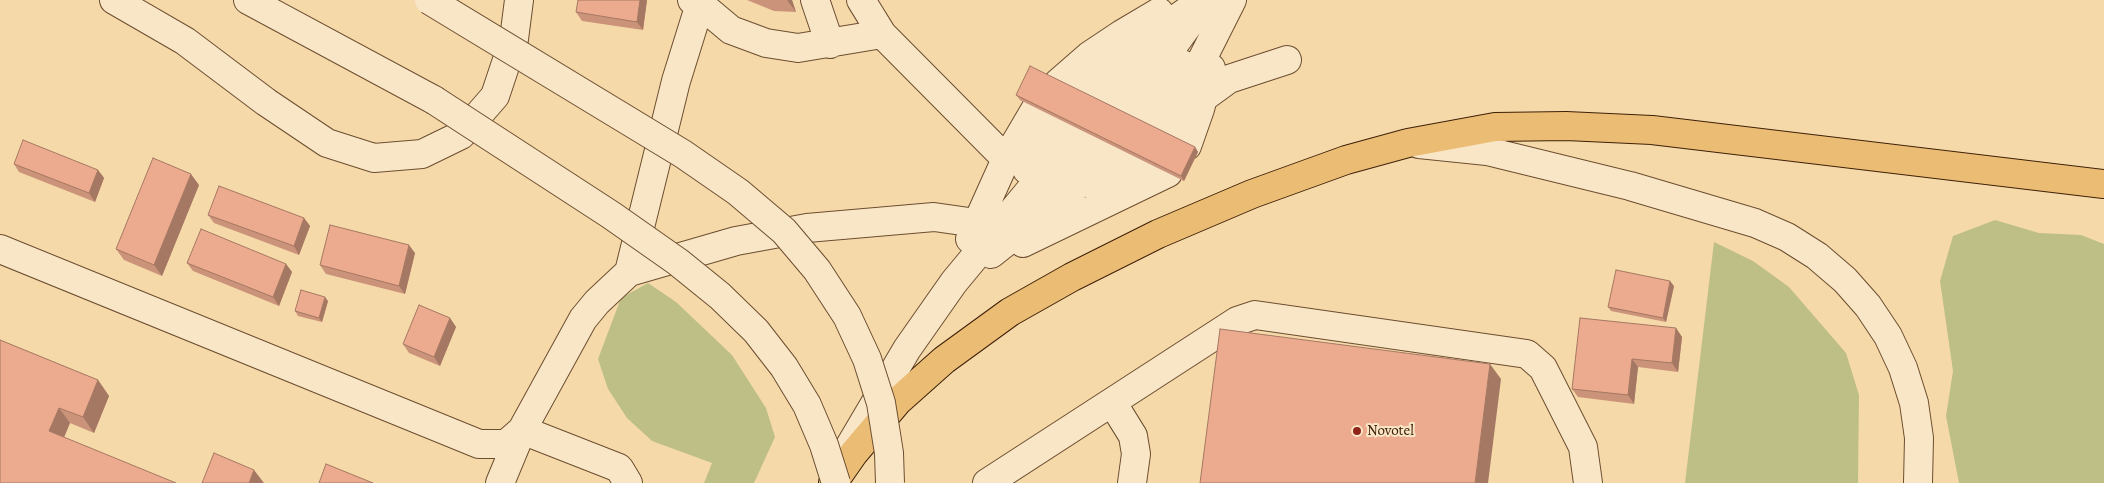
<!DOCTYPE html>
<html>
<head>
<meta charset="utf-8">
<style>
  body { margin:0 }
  canvas { display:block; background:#f6d9a9 }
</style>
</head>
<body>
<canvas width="2104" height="483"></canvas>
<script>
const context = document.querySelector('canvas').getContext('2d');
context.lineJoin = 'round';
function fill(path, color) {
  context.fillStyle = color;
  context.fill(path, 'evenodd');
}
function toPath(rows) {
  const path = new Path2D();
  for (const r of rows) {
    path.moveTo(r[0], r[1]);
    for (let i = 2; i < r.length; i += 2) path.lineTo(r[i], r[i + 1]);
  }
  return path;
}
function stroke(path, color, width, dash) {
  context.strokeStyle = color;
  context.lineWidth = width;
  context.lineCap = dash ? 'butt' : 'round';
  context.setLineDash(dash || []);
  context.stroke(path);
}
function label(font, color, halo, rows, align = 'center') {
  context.font = font + ' Alegreya,serif';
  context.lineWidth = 4;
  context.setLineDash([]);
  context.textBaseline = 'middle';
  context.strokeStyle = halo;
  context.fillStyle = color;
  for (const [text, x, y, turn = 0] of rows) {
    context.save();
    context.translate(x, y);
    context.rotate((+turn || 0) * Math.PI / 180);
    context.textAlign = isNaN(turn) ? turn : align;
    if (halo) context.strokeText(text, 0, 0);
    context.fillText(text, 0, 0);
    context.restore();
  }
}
fill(toPath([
  [1995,220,2039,233,2081,235,2104,244,2104,483,1959,483,1946,416,1953,371,1940,281,1953,236],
  [1714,242,1753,261,1789,287,1846,353,1859,395,1858,483,1685,483],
  [648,283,676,302,732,355,766,408,775,437,754,483,704,483,712,463,652,441,627,418,608,389,598,359,621,298]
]), '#bebf87');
const minor = toPath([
  [114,0,185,41,266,102,327,143,374,158,422,154,461,135,495,96,514,39,519,0],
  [248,0,434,100],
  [692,0,700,4,731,30,766,43,798,48,882,34],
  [815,0,830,44],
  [861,0,882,34,1006,159],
  [700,4,676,81,629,272,736,241,807,228,934,217,976,223],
  [1058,83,1089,56,1122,34,1159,12],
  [1083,95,1147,39,1203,0],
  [1203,98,1229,79,1287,60],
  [1102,104,1139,67],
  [1123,115,1197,13],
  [1144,125,1182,64],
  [1164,135,1232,0],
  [1419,144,1487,151,1630,186,1755,223,1787,237,1817,256,1845,280,1868,306,1888,336,1903,368,1914,403,1919,438,1918,483],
  [1187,146,1200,109,1211,68],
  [1027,170,1061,120],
  [1056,180,1102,140],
  [1099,192,1143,160],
  [970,239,1006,159,1036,108],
  [1023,243,1168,173],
  [0,249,479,444,506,444,522,430,583,319,597,302,629,272],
  [991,254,1122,150],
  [1112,402,1133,436,1136,454,1132,483],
  [848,449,907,349,954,282,1080,130],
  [500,483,522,430,619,468,628,483],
  [987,483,1237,321,1255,315,1527,354,1543,368,1583,447,1588,483]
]);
const major = toPath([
  [833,483,854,453,898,401,944,360,1010,312,1072,277,1158,234,1252,194,1346,160,1408,143,1495,127,1566,126,1652,130,2104,184]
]);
stroke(minor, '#6c4e30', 30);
stroke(major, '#3e2008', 30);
stroke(minor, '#f9e6c7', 28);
stroke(major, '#ebbc74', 28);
const minorBridge = toPath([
  [429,0,683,154,738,192,784,231,817,270,847,316,867,359,881,403,889,453,890,483],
  [434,100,611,215,678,262,720,296,756,331,784,367,807,405,824,445,836,483]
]);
stroke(minorBridge, '#6c4e30', 30, []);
stroke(minorBridge, '#f9e6c7', 28);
fill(toPath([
  [647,0,643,30,582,21,576,12],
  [747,0,792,0,796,12,774,11],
  [1016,95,1195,147,1198,152,1184,181,1020,100],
  [14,164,98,170,104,178,95,202,19,172],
  [199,185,162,276,124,260,116,249],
  [208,215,304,218,310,226,299,255,214,223],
  [415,253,405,294,326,274,320,265],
  [187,263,286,264,292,272,279,306,193,271],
  [1674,286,1666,322,1611,311,1608,307],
  [328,301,322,322,298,316,295,311],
  [450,318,456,327,440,366,409,353,403,344],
  [1676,328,1682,337,1678,372,1638,367,1634,404,1578,397,1572,389],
  [0,340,98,380,109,396,94,433,70,423,64,437,0,483]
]), '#cb937a');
fill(toPath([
  [640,0,647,0,643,30,637,22],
  [787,0,792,0,796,12],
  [1195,147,1198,152,1184,181,1181,176],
  [98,170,104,178,95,202,89,193],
  [191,174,199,185,162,276,154,265],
  [304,218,310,226,299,255,294,246],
  [409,245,415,253,405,294,399,286],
  [286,264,292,272,279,306,273,297],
  [1670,281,1674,286,1666,322,1663,318],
  [325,297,328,301,322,322,319,318],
  [450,318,456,327,440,366,434,357],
  [1676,328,1682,337,1678,372,1672,363],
  [1632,359,1638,367,1634,404,1628,395],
  [1490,364,1501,379,1488,483,1475,483],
  [98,380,109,396,94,433,83,417],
  [59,408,70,423,60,447,49,431],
  [254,470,264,483,249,483]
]), '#a57863');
const building = toPath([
  [578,0,640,0,637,22,576,12,578,0],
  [1030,66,1195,147,1181,176,1016,95,1030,66],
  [23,140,98,170,89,193,14,164,23,140],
  [153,158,191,174,154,265,116,249,153,158],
  [219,186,304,218,294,246,208,215,219,186],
  [330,225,409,245,399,286,320,265,330,225],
  [201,229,286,264,273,297,187,263,201,229],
  [1616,270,1670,281,1663,318,1608,307,1616,270],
  [301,290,325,297,319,318,295,311,301,290],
  [419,305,450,318,434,357,403,344,419,305],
  [1580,318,1676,328,1672,363,1632,359,1628,395,1572,389,1580,318],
  [1220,329,1490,364,1475,483,1200,483,1220,329],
  [0,340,98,380,83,417,59,408,49,431,176,483,0,483,0,340],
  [214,453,254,470,249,483,202,483,214,453],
  [326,464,373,483,319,483,326,464]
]);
fill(building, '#ecab8e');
stroke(building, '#a57863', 1);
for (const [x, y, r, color] of [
  [1357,431,5,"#8f2418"]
]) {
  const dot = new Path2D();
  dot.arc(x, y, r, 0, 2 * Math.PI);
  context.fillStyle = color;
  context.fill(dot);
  stroke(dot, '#f9e6c7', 2);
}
label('15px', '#3e2008', '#f9e6c7', [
  ["Novotel",1367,431]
], 'left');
</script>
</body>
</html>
